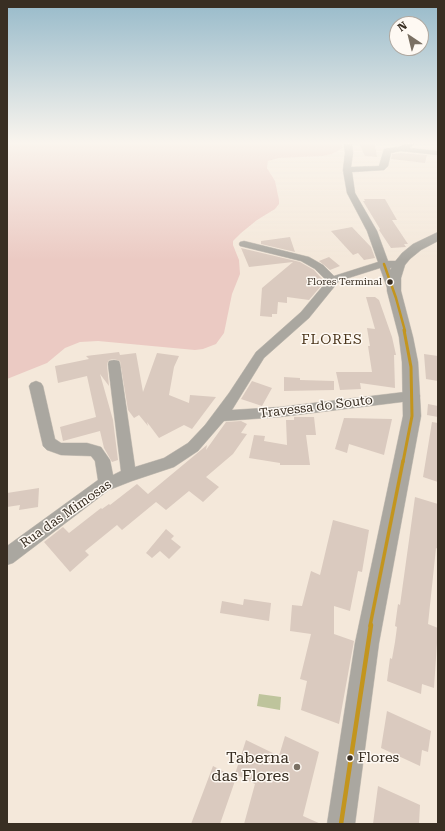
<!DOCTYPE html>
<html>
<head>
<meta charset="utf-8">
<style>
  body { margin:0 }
  #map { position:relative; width:445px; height:831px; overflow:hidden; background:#f4e8da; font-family:"Roboto Serif",serif }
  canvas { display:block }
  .frame { position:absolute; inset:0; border:8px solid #392f23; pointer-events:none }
  .north { position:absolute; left:389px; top:16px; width:40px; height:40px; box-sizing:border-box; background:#fef9f3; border:1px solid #afa8a0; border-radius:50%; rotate:325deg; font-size:11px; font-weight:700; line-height:16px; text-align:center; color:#392f23 }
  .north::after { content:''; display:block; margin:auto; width:14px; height:18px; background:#7a7063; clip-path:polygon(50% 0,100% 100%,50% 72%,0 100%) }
</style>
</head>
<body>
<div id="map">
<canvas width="445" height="831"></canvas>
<div class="frame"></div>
<div class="north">N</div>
</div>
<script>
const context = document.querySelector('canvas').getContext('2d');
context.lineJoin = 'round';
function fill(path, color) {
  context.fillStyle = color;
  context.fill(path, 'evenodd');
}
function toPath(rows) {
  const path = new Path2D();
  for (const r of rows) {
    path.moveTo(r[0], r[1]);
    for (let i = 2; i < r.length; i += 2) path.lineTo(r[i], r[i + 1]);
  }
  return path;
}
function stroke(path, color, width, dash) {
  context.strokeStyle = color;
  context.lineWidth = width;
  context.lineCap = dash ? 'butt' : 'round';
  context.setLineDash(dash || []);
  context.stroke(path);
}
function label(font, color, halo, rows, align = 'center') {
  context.font = font + ' "Roboto Serif",serif';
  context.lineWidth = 3;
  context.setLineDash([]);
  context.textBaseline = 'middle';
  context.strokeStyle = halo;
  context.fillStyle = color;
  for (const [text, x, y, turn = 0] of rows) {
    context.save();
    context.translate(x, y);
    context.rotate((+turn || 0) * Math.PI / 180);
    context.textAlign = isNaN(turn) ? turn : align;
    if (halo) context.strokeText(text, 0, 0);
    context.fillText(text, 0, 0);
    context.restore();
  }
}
fill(toPath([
  [7,144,341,144,343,148,332,154,323,156,279,158,268,161,267,168,275,181,279,200,279,204,275,209,257,220,241,233,233,241,233,245,239,260,240,274,232,294,224,333,216,344,203,349,195,350,98,341,80,342,65,348,47,363,7,379]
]), '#ebcac3');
fill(toPath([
  [259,694,281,697,280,710,257,706]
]), '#bec49c');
fill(toPath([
  [359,144,375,144,377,157,365,156],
  [401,153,427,155,425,163,391,159,392,154],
  [364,199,385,199,397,220,392,220,408,244,404,244,406,247,391,248,379,230,380,229,363,201,365,201],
  [352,227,371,247,375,258,364,260,358,253,353,255,331,231],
  [290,237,295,252,261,244,261,241],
  [241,248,300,262,314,270,322,279,321,286,309,300,287,297,287,303,278,302,277,314,272,314,272,317,260,316,262,288,293,262,249,267],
  [329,257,340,266,330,270,319,261],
  [366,297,375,297,379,300,392,337,396,355,394,355,395,388,360,383,361,389,340,390,336,372,372,372,368,346,370,346,367,328,375,329],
  [119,352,120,355,136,353,143,392,157,353,179,356,174,367,169,395,189,403,190,395,216,397,192,429,184,425,159,438,147,422,148,426,139,415,134,418,128,410,120,361,114,359,109,360,107,364,109,386,100,374,113,420,118,460,112,462,104,448,100,431,63,441,60,427,96,417,87,376,58,383,55,366,89,359,86,356],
  [424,354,438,356,438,381,426,379],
  [284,377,300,378,300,380,334,381,334,390,284,391],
  [252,381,272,388,262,406,241,399],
  [428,404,438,406,438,417,427,415],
  [294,417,314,417,316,435,306,435,310,465,280,465,280,463,249,458,254,435,265,436,264,441,287,445,286,420,294,420],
  [344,418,392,419,384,455,349,444,347,453,335,449],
  [241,421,247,424,241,433,247,434,233,454,206,477,219,487,203,502,189,491,166,510,156,502,122,530,117,525,85,551,89,555,70,572,44,542,63,527,69,533,101,508,102,509,109,504,110,505,137,484,148,494,207,445,206,450,226,422],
  [432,422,438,423,438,482,423,477],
  [39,488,38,507,19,510,20,505,7,507,7,493],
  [415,497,438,504,438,549,436,548,428,624,438,628,434,688,422,684,421,694,387,681,390,658,392,659,395,642,397,627,395,626,398,604,400,605],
  [333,520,369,530,362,572,358,571,350,611,334,606,334,634,354,641,339,724,301,710,307,681,300,679,311,634,290,631,292,605,302,606,311,571,320,575],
  [166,529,174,536,171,539,181,547,169,559,160,551,152,558,146,553],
  [244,599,271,603,269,621,220,613,222,601,243,605],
  [387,711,431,731,428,752,422,750,420,766,381,748],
  [285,736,319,752,303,816,321,824,244,824,255,784,235,774,246,740,279,756],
  [213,766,236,778,220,824,191,824],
  [378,786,420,805,419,824,373,824]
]), '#dacabf');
const minor = toPath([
  [344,144,352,144,353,153,351,167,379,166,384,149,399,147,405,144,414,144,409,148,438,151,438,155,401,151,391,153,388,166,384,170,352,172,355,193,377,231,388,261,399,261,404,264,403,266,390,268,400,294,398,296,390,296,380,268,339,281,309,318,264,358,232,410,280,407,413,391,418,392,420,396,418,400,280,417,224,421,198,451,174,467,132,481,109,490,13,563,7,565,7,546,98,480,95,461,91,456,61,455,47,450,43,446,29,386,31,383,36,381,41,383,43,386,55,439,61,443,87,443,101,447,110,460,113,475,121,471,108,364,109,361,114,360,119,361,120,364,135,467,164,458,188,443,205,425,229,393,256,352,301,312,327,281,315,269,301,261,240,246,239,244,240,242,244,241,309,257,323,265,334,276,378,262,367,231,347,193,343,170,345,153,344,144]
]);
const tertiary = toPath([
  [438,232,438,241,421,250,410,259,405,265,401,278,401,291,413,337,418,362,421,416,379,643,355,824,327,824,355,643,403,416,402,362,399,337,387,291,387,278,393,264,402,253,413,244,438,232]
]);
stroke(minor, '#d0c7bc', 1);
stroke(tertiary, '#d0c7bc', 1);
fill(minor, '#aaa7a0');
fill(tertiary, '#aaa7a0');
stroke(toPath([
  [384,264,396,298,405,331]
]), '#c3951e', 2.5);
stroke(toPath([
  [403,462,412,416,411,367,404,330]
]), '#c3951e', 3);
stroke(toPath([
  [370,626,403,461]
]), '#c3951e', 3.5);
stroke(toPath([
  [341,824,371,625]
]), '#c3951e', 4.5);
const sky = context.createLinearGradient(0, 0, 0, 260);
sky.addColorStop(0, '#97baca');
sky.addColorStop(0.55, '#faf5ee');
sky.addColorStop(1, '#faf5ee00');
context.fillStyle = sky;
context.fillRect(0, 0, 445, 260);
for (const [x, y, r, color] of [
  [390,282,3.5,"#392f23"],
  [350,758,3.5,"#392f23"],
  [297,767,4,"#7a7063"]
]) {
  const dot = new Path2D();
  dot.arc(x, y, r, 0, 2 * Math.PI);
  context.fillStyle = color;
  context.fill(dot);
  stroke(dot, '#fef9f3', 1.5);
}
label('10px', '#392f23', '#fef9f3', [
  ["Flores Terminal",382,282]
], 'right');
label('13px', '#392f23', '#fef9f3', [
  ["Travessa do Souto",316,407,-7],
  ["Rua das Mimosas",66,514,-35]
]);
context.letterSpacing = '1px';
label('14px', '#4c371d', '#fef9f3', [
  ["FLORES",332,340]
]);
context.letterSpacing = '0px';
label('14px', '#392f23', '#fef9f3', [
  ["Flores",358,758]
], 'left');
label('16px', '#392f23', '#fef9f3', [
  ["Taberna",289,758],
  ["das Flores",289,776]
], 'right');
</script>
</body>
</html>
